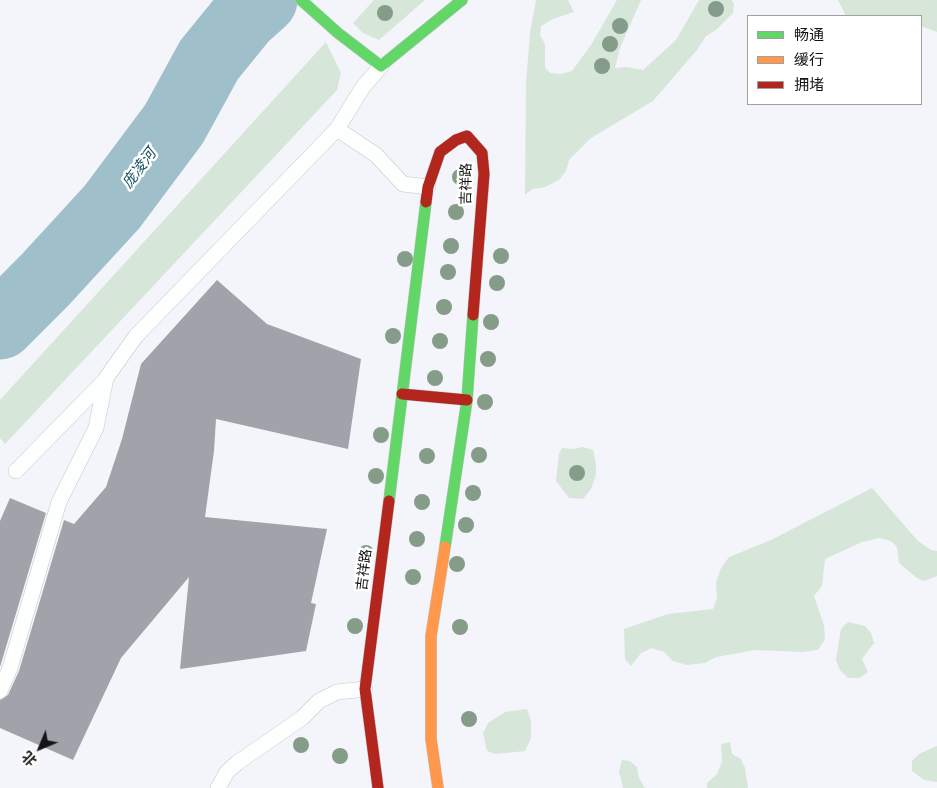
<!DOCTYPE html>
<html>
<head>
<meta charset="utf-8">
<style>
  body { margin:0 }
  #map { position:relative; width:937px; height:788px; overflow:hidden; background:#f4f5fa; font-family:Poppins,"Noto Sans SC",sans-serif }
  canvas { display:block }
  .legend { position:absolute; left:747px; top:15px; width:175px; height:90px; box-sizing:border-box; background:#fff; border:1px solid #a1a1a2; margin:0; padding:6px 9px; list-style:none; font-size:15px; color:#141417 }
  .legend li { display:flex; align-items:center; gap:10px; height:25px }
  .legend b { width:25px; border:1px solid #a1a1a2 }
  .north { position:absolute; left:15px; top:723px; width:50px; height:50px; -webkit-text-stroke:4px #fff; paint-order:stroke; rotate:225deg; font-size:14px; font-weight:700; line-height:20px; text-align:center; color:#141417 }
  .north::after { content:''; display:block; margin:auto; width:18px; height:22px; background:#141417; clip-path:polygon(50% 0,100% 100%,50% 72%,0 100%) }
</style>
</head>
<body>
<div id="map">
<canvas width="937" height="788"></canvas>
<ul class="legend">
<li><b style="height:6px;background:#63d668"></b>畅通</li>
<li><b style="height:6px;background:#ff974d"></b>缓行</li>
<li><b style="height:6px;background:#b3261e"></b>拥堵</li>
</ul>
<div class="north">北</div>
</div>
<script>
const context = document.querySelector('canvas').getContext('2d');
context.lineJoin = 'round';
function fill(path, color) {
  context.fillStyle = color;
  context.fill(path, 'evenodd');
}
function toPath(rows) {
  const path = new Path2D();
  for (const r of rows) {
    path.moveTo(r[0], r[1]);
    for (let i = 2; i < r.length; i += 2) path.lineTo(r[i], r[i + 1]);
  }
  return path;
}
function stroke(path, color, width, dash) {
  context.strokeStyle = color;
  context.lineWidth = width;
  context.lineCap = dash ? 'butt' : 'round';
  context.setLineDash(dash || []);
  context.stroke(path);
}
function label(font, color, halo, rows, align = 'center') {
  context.font = font + ' Poppins,"Noto Sans SC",sans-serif';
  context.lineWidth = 5;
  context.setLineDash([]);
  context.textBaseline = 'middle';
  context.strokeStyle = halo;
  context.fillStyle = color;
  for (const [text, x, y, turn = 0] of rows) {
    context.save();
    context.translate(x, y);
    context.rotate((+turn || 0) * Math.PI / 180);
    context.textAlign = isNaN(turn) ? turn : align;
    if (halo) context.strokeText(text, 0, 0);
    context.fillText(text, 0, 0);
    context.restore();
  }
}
fill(toPath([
  [374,0,425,0,379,40,363,33,353,23],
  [536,0,568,0,574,12,553,19,541,26,540,35,545,44,545,67,550,73,560,74,572,71,591,45,617,0,641,0,620,48,615,68,627,67,643,70,676,40,699,0,732,0,734,4,733,13,716,30,706,36,697,50,653,101,591,138,569,160,566,171,559,180,545,187,533,189,525,195,526,83,530,33],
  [838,0,937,0,937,32,921,26,921,16,846,16],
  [326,42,341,73,337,90,5,444,0,438,0,400],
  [583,447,593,450,596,465,596,475,591,489,583,499,569,498,556,481,559,454,562,448,573,449],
  [872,488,918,541,931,550,937,551,937,576,924,581,917,578,899,563,897,547,891,541,880,538,862,542,825,559,822,586,814,596,824,625,825,639,818,650,803,652,755,650,716,657,705,663,687,665,673,661,664,652,652,648,641,653,631,666,625,659,624,629,668,614,713,609,717,598,716,583,721,568,729,557,771,540],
  [848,622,865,626,871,633,874,643,862,659,868,672,860,678,848,678,840,670,836,660,841,629],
  [527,709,531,721,531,738,525,751,495,754,487,751,483,733,488,723,505,712],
  [730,742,732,754,741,759,745,768,748,788,707,788,707,783,717,774,722,762,721,744],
  [937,746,937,782,924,780,912,771,912,761,919,754],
  [622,760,630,761,637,767,639,778,645,788,623,788,619,771]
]), '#d6e6d8');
stroke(toPath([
  [0,325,45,280,112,207,174,124,209,60,244,17,263,0]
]), '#9fbfca', 69);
fill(toPath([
  [217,280,267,324,361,359,348,449,216,419,214,451,205,517,327,529,311,603,316,604,306,651,180,669,189,577,121,658,73,760,0,728,0,700,8,695,19,671,64,520,74,524,106,487,122,439,141,364],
  [10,498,46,513,0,667,0,521]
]), '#a2a2ab');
const lane = toPath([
  [337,129,376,155,403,184,428,187],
  [16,471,106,379],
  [0,691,10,668,59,502,96,428,106,378,136,336,337,129,363,87,381,66],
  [218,788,227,772,237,763,302,718,319,701,337,692,365,689]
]);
const fast = toPath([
  [301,0,338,33,381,66,462,0],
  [389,501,426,202],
  [445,547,467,400,473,315]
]);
const slow = toPath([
  [438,788,431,739,431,636,445,547]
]);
const jam = toPath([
  [426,202,428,187,440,152,456,140,467,136,482,153,484,174,473,315],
  [402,394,467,400],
  [378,788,365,689,389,501]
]);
stroke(lane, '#c6c6ca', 16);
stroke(fast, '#c6c6ca', 12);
stroke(slow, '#c6c6ca', 12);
stroke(jam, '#c6c6ca', 12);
stroke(lane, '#fdfefe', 15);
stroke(fast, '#63d668', 11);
stroke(slow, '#ff974d', 11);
stroke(jam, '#b3261e', 11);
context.fillStyle = '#849c88';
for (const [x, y] of [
  [716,9],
  [385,13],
  [620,26],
  [610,44],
  [602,66],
  [460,177],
  [456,212],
  [451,246],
  [501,256],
  [405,259],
  [448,272],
  [497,283],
  [444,307],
  [491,322],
  [393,336],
  [440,341],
  [488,359],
  [435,378],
  [485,402],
  [381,435],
  [479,455],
  [427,456],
  [577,473],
  [376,476],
  [473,493],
  [422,502],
  [466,525],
  [417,539],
  [366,553],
  [457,564],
  [413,577],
  [355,626],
  [460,627],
  [469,719],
  [301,745],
  [340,756]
]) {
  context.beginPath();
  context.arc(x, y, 8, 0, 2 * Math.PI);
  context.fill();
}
label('14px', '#141417', '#fff', [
  ["吉祥路",467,184,-89],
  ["吉祥路",365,570,-83]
]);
label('italic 15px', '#125261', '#fff', [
  ["庞凌河",140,169,-53]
]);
</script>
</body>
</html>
